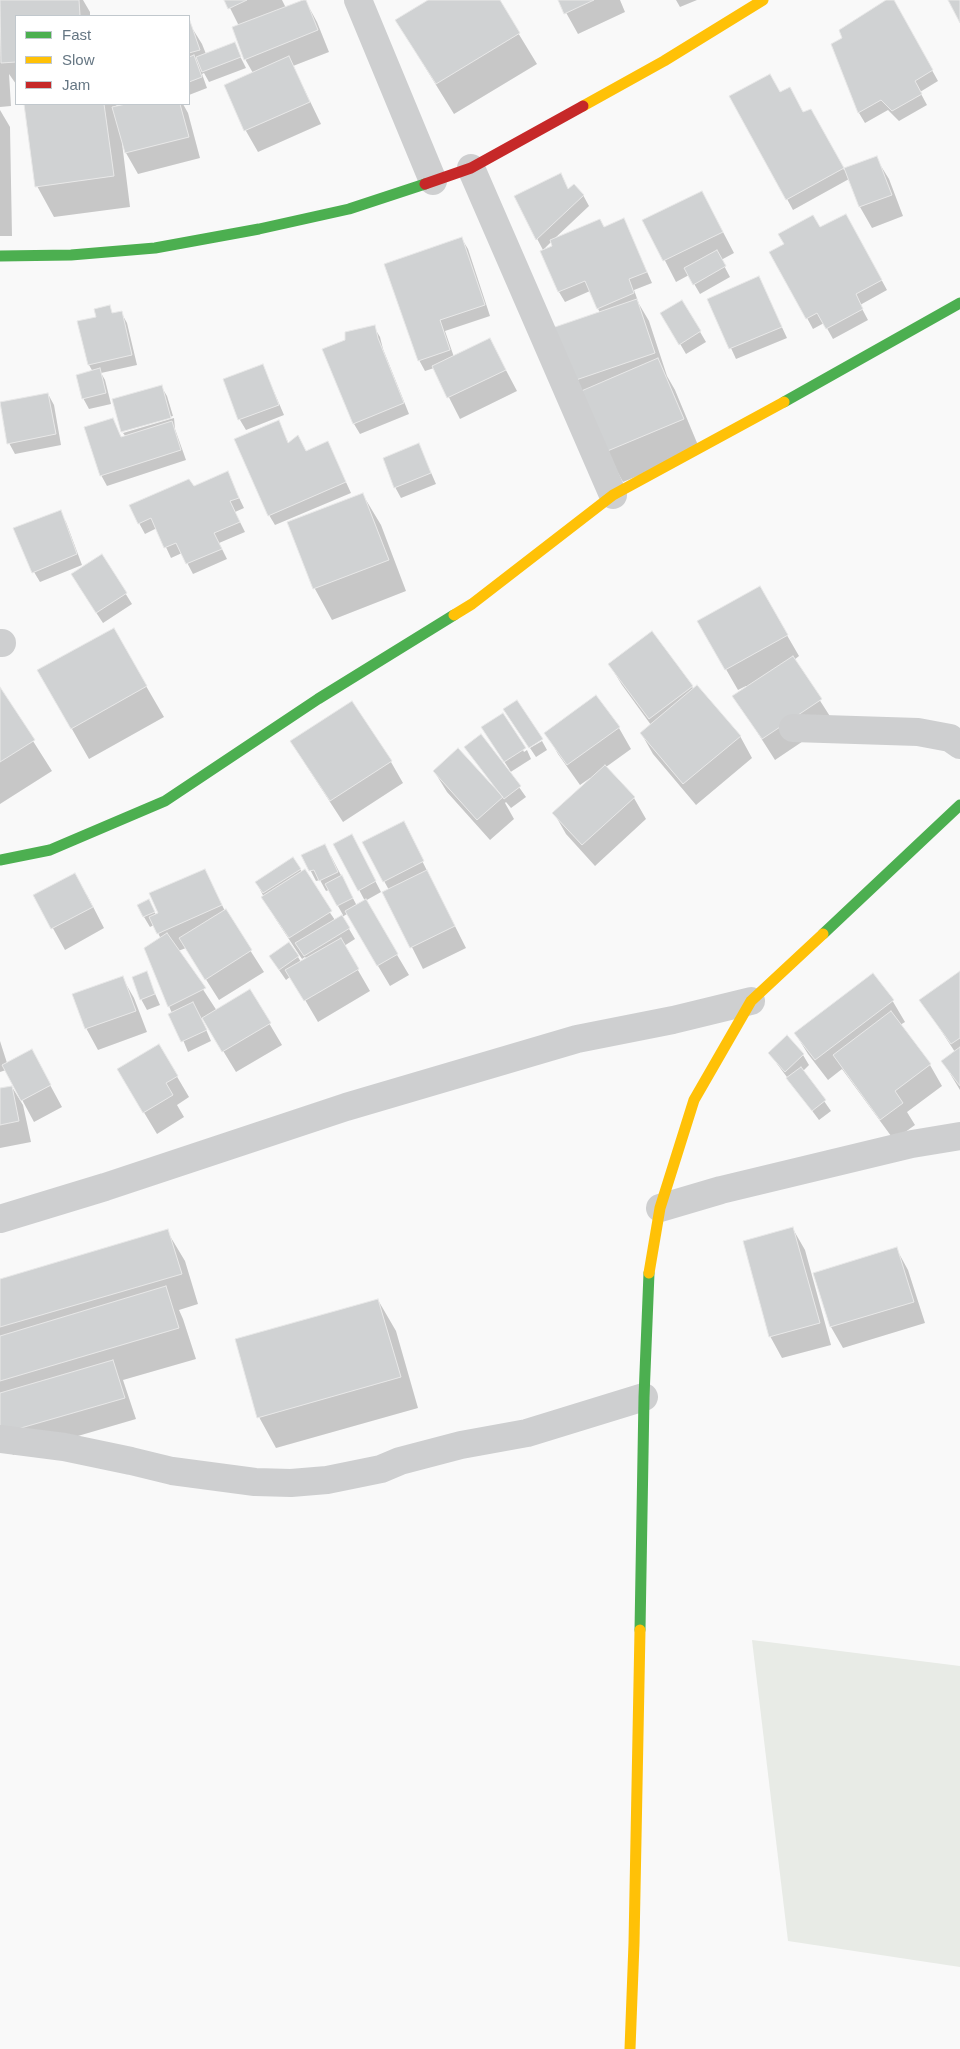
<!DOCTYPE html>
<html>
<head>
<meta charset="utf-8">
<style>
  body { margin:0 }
  #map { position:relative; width:960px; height:2049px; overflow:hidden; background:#f9f9f9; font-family:Arial,sans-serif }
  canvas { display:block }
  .legend { position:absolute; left:15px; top:15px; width:175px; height:90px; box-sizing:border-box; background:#fff; border:1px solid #c1c8cd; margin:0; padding:6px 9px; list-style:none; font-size:15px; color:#657683 }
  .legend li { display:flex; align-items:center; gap:10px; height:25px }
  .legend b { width:25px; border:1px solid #c1c8cd }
</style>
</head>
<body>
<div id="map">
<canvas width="960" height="2049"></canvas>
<ul class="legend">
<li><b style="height:6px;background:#4caf50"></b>Fast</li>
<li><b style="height:6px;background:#ffc107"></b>Slow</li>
<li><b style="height:6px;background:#c62828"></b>Jam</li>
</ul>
</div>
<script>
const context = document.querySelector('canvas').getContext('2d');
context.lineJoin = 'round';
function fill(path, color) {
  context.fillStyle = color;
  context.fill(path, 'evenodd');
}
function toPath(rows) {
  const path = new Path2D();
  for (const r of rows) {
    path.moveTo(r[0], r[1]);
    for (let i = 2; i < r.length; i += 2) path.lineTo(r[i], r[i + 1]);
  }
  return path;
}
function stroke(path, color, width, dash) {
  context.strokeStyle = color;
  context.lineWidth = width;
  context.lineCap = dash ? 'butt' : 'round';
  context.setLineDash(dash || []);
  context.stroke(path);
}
fill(toPath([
  [752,1640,960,1666,960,1967,788,1941]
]), '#e8ebe6');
fill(toPath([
  [0,0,83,0,90,12,90,16,16,16,16,84,9,74,11,106,0,107],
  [226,0,282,0,286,8,305,0,317,22,329,52,293,66,321,124,258,152,246,131,226,85,253,73,245,59,239,26],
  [430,0,498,0,537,64,454,114,415,51],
  [559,0,620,0,625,12,578,34],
  [676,0,697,0,680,7],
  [889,0,893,0,938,81,920,92,927,105,899,121,888,110,865,123,859,113,832,44,843,38],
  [189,23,202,44,206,54,234,44,246,68,209,82,204,73,202,74,207,88,189,95],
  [780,94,803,114,811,110,844,170,876,158,889,179,903,216,872,228,860,207,849,179,793,210,787,199],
  [25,104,116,104,117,107,131,104,183,104,188,113,200,158,138,174,126,153,123,143,122,143,130,207,54,217,37,186],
  [0,110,10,127,12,236,0,236],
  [566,185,569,191,583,195,589,206,553,240,604,228,624,220,652,283,634,290,639,304,649,321,667,376,675,390,700,450,623,482,606,451,572,381,600,313,590,291,565,302,559,292,552,241,543,250,515,197],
  [702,192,734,253,721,260,730,277,700,294,689,275,676,282,644,220],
  [846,215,887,290,860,305,868,320,833,339,824,323,813,329,807,318,785,244],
  [462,239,468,249,490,316,445,331,454,357,490,340,517,391,460,419,434,368,425,371,419,360],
  [759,278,787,338,736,359,709,300],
  [682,301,706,342,686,354,662,313],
  [109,307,113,314,121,312,127,323,137,365,101,373,105,380,111,404,89,409,83,398,93,372,89,365,98,318],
  [374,327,380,337,383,349,409,414,360,434,354,424],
  [263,366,284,415,246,430,240,420,224,380],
  [161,386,167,396,173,416,123,430,123,433,113,400],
  [48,394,54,405,61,445,15,454,9,443],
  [174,418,175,429,186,460,107,486,101,475,112,420,122,438,126,437,123,433],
  [278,421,289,444,306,452,328,443,351,493,275,525,269,515],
  [419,445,436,484,401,498,395,487],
  [227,473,244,508,235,512,245,532,219,543,227,559,193,574,182,553,171,558,157,528,145,534,139,523,193,488],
  [363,495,381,525,406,591,332,620,315,589,288,523],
  [60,512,66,522,82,565,40,582,34,572],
  [102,556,132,604,103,623,78,585],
  [759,587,799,656,794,660,833,721,775,760,734,696,747,688,746,686,738,690,698,621],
  [113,629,164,717,89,759,39,671],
  [609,664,692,687,740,736,752,758,696,805,653,754,641,733,651,725,622,685],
  [0,689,52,771,0,804],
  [596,697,619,728,631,749,606,767,634,798,646,819,595,866,566,834,554,813,591,779,590,778,580,785,558,754,546,733],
  [489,738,523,750,524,752,527,750,531,759,509,773,526,797,511,808,506,802,505,803,514,819,490,840,447,792,434,771,492,787,494,786,466,748,509,773,511,772],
  [542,741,547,750,536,757,530,748],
  [304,762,391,762,403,783,343,822],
  [403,823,466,948,423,969,384,892,389,890,384,881],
  [335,845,357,846,381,892,365,901,409,975,390,986,347,914,342,917,355,939,344,946,370,991,318,1022,291,976,286,980,270,957,298,957,301,962,307,959,305,957,302,959,275,918,256,882,293,859,335,920,343,915,329,890,326,891,320,880,316,881,303,856,331,856,357,906,365,901],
  [205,871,225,911,264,972,219,1000,186,948,178,951,217,1011,250,991,282,1045,236,1072,203,1018,201,1018,211,1041,188,1052,169,1006,161,939,154,925,150,927,144,917,149,901,156,915],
  [87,895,104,928,65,950,35,896],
  [146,973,160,1005,147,1010,141,999],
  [960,973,960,1090,943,1062,955,1052,921,1000],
  [122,977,134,998,147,1032,98,1050,86,1028],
  [892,1000,905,1022,900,1025,930,1065,942,1086,907,1112,915,1125,894,1140,842,1069,828,1080,808,1054,795,1033],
  [787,1037,803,1055,809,1065,803,1071,831,1111,819,1120,769,1053],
  [0,1041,7,1063,43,1072,62,1107,34,1122,6,1070,0,1072],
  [159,1046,189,1097,177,1105,184,1117,157,1134,131,1091],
  [12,1087,23,1105,31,1142,0,1148,0,1090],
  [793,1229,805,1250,831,1345,782,1358,770,1336],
  [167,1231,185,1261,198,1304,179,1310,183,1319,196,1359,123,1380,136,1419,13,1455,0,1430,0,1280],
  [896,1248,908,1270,925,1323,843,1348,831,1327],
  [378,1300,396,1331,418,1408,276,1448,259,1417]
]), '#0003');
const building = toPath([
  [0,0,79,0,80,16,16,16,16,62,1,63,0,0],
  [224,0,247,0,228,9,224,0],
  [303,0,306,0,318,30,244,60,232,27,303,0],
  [428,0,500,0,520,33,436,84,395,20,428,0],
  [558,0,594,0,564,14,558,0],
  [886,0,894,0,933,70,915,81,922,94,892,111,881,100,858,113,831,44,842,38,839,30,886,0],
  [948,0,960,0,960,23,948,0],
  [190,21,200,50,189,53,189,22,190,21],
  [235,42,241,57,202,72,196,57,235,42],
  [194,55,202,77,189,82,189,57,194,55],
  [289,56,310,102,244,131,224,85,289,56],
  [770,74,780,92,790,87,803,112,811,109,844,168,786,200,729,96,770,74],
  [24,104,104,104,114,176,35,187,24,104],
  [126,104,180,104,189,137,125,153,112,107,126,104],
  [877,156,892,195,859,207,844,168,877,156],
  [561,173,568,189,574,184,584,195,536,240,514,196,561,173],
  [702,191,723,232,663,261,642,220,702,191],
  [846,214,882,280,856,294,863,309,826,329,817,313,806,319,769,252,784,244,778,234,813,215,820,227,846,214],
  [624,218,647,272,629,279,634,293,597,309,585,281,558,292,540,251,552,246,550,240,600,219,604,227,624,218],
  [462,237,485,305,440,320,450,350,418,361,384,264,462,237],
  [717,250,726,266,693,285,684,268,717,250],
  [759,276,782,327,729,349,707,299,759,276],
  [637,299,655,353,570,382,552,328,637,299],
  [682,300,701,331,679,345,660,313,682,300],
  [110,305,112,313,122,311,132,355,88,365,77,321,96,317,94,309,110,305],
  [375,325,378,338,404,403,353,424,322,349,345,340,345,332,375,325],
  [490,338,506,370,447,398,432,366,490,338],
  [658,358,684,419,605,452,579,392,658,358],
  [263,364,279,405,238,420,223,379,263,364],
  [100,368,106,393,82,399,76,375,100,368],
  [162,385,171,418,121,432,112,399,162,385],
  [48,393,56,434,7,444,0,402,48,393],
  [113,418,121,437,172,421,181,450,100,476,84,427,113,418],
  [279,420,288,443,298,435,306,451,328,441,346,482,268,516,234,439,279,420],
  [419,443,431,473,394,488,383,458,419,443],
  [228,471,239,498,230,501,240,522,214,533,222,549,186,564,176,543,164,548,151,518,138,524,129,505,189,479,194,486,228,471],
  [363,493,389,560,313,589,287,522,363,493],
  [61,510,77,554,32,573,13,528,61,510],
  [102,554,127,593,96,613,71,574,102,554],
  [760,586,788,635,725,670,697,621,760,586],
  [114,628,147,686,71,729,37,670,114,628],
  [652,631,693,686,649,719,608,664,652,631],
  [793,656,822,699,762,739,732,696,793,656],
  [697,685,741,736,683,784,640,733,697,685],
  [0,687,35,740,0,762,0,687],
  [596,695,620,727,567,765,544,733,596,695],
  [517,700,543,739,529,748,503,709,517,700],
  [352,701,392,761,330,801,290,741,352,701],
  [503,713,526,748,504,762,481,727,503,713],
  [481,734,521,786,504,799,464,747,481,734],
  [458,748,503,797,477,820,433,771,458,748],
  [605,765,635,797,582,845,552,813,605,765],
  [404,821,424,861,383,882,362,842,404,821],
  [352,834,376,881,358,891,333,844,352,834],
  [325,844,338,872,319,881,314,870,309,871,301,855,325,844],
  [293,857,301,869,263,893,255,882,293,857],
  [205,869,222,905,157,934,149,917,158,913,149,893,205,869],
  [305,869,332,911,289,938,261,897,305,869],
  [427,870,455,926,410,948,382,892,427,870],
  [75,873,93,907,51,929,33,895,75,873],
  [342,875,353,898,337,906,325,884,342,875],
  [149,899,155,912,143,917,137,905,149,899],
  [366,899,398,954,377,966,345,911,366,899],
  [226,909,252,950,205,980,179,938,226,909],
  [342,915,350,928,304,956,295,943,342,915],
  [167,933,206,988,168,1007,144,948,167,933],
  [341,938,359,969,304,1001,285,970,341,938],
  [289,942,299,956,279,970,269,956,289,942],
  [147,971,155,994,140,1000,132,977,147,971],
  [960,971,960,1038,951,1044,919,1000,960,971],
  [873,973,894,1000,815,1060,794,1033,873,973],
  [123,976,136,1011,85,1029,72,994,123,976],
  [250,989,271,1023,222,1052,202,1018,250,989],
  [193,1002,207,1030,181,1042,168,1014,193,1002],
  [891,1011,931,1064,895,1091,903,1103,880,1120,833,1055,891,1011],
  [787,1035,804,1054,785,1072,768,1053,787,1035],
  [159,1044,178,1076,166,1083,173,1095,143,1113,117,1069,159,1044],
  [960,1047,960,1086,941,1061,960,1047],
  [32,1049,51,1085,21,1101,2,1065,32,1049],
  [801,1067,826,1100,812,1111,786,1078,801,1067],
  [12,1086,19,1121,0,1125,0,1088,12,1086],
  [793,1227,820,1323,769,1337,743,1241,793,1227],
  [168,1229,182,1274,0,1327,0,1279,168,1229],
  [897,1247,914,1302,830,1327,813,1273,897,1247],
  [166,1286,179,1328,0,1381,0,1336,166,1286],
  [378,1299,401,1377,257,1418,235,1339,378,1299],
  [113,1360,125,1398,0,1434,0,1393,113,1360]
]);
fill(building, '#d0d2d3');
stroke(building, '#e8e8e8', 1);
stroke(toPath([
  [358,0,433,181],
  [471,168,613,495],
  [0,643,2,643],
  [793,728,918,732,950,738,960,745],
  [660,1208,721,1190,912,1144,960,1136],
  [0,1219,105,1187,346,1107,577,1039,673,1020,751,1001],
  [0,1439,64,1447,131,1461,172,1471,255,1482,291,1483,327,1480,381,1469,400,1461,461,1445,527,1433,644,1397]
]), '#cecfd0', 28);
stroke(toPath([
  [0,256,71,255,155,248,259,229,349,209,425,184],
  [784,402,960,303],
  [0,860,50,850,165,801,318,699,454,615],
  [823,934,960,805],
  [640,1630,644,1397,649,1273]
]), '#4caf50', 11);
stroke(toPath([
  [583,106,664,61,763,0],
  [454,615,472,604,613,495,784,402],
  [649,1273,660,1208,694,1100,751,1001,823,934],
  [630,2049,634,1943,640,1630]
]), '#ffc107', 11);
stroke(toPath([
  [425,184,471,168,583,106]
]), '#c62828', 11);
</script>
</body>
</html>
